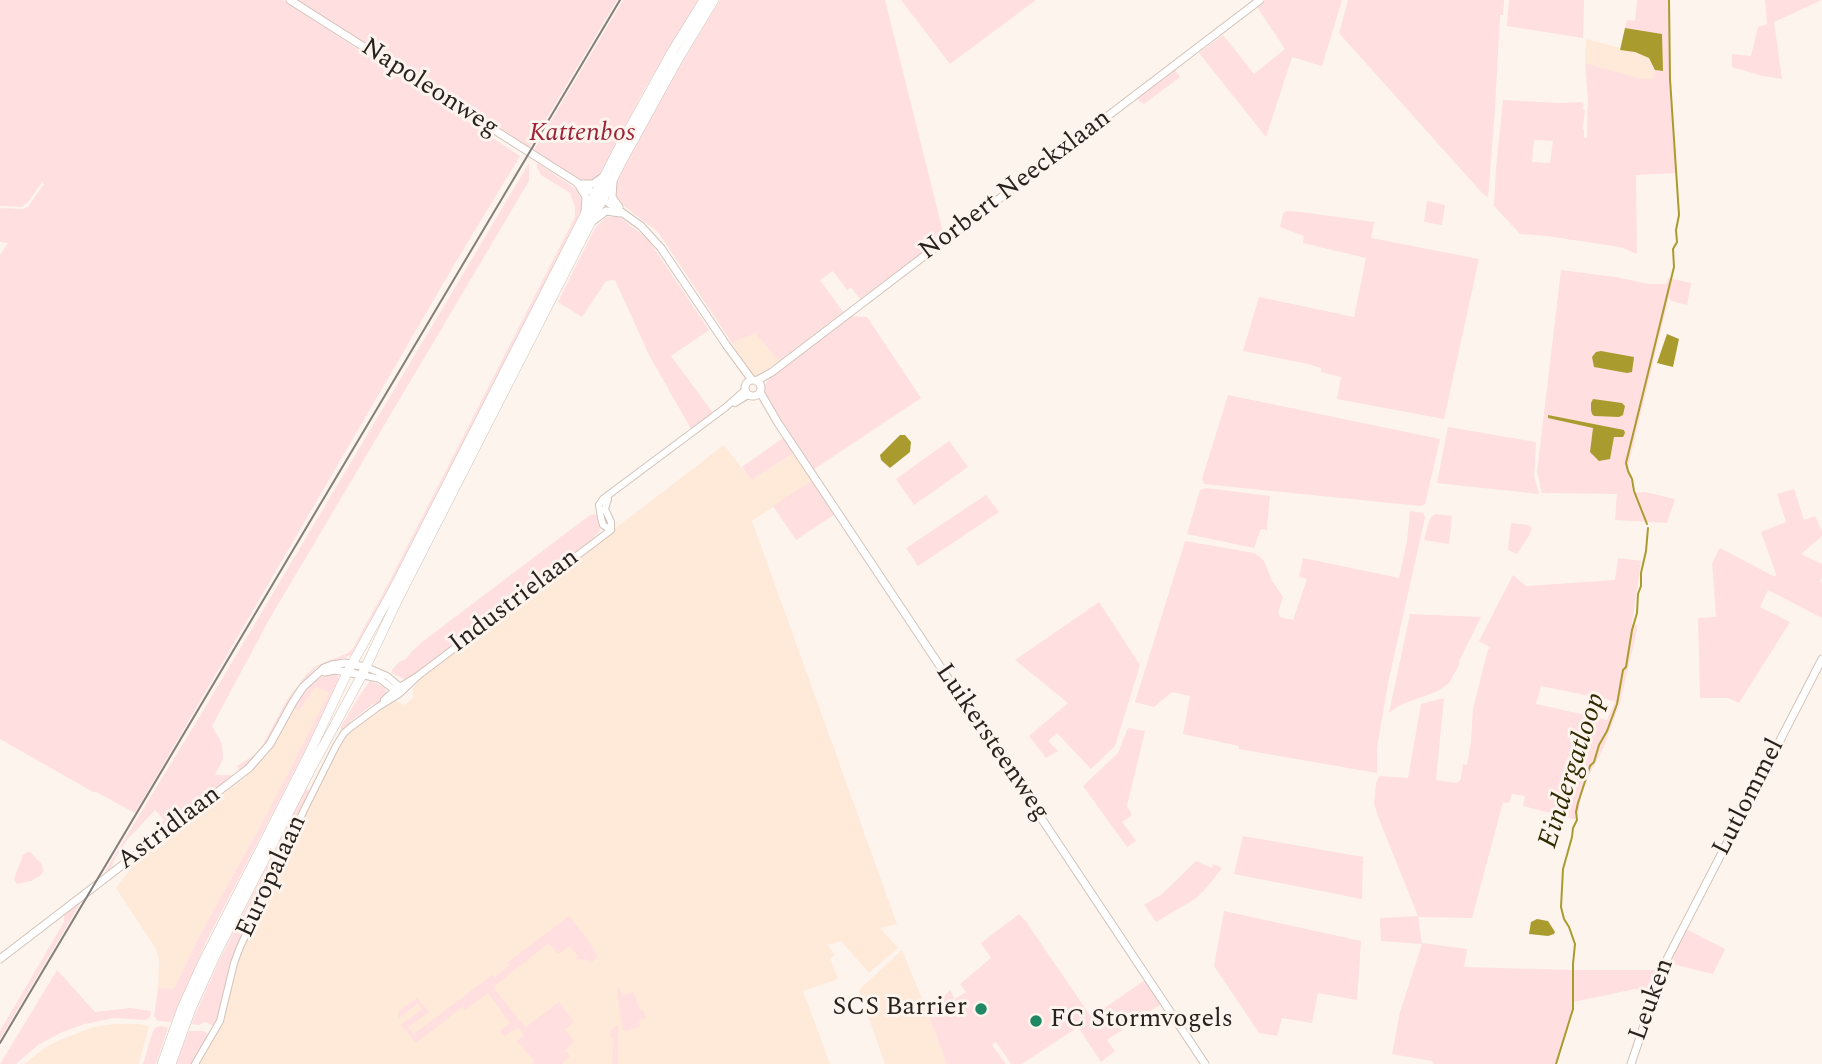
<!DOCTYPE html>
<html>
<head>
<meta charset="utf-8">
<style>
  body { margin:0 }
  canvas { display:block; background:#fdf4ed }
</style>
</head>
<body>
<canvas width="1822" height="1064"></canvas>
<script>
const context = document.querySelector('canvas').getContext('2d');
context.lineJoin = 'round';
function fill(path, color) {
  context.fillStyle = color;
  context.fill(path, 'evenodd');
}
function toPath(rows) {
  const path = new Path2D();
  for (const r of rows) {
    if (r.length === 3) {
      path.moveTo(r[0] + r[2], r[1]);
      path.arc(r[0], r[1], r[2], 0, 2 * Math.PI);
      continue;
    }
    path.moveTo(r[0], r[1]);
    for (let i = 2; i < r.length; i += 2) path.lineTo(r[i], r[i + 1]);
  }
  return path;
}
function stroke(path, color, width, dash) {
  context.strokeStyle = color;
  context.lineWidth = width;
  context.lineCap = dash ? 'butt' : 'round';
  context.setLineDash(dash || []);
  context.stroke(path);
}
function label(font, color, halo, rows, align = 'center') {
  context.font = font + ' Spectral,serif';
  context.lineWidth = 6;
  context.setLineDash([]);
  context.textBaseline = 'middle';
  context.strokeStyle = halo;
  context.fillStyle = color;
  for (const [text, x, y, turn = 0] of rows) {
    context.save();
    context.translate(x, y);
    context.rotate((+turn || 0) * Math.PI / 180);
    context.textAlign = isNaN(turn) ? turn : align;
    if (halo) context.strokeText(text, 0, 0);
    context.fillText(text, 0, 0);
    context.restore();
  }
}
fill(toPath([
  [1586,39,1620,48,1620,50,1635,52,1650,58,1655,70,1654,79,1641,79,1585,63],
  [755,333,779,361,757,376,751,375,732,343],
  [724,445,751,480,793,453,812,481,752,521,897,924,880,928,898,948,869,973,841,941,828,945,835,956,830,958,838,979,803,991,830,1064,198,1064,220,1028,227,1007,236,965,244,946,314,795,339,745,346,735,389,704,395,701,405,705,413,698,413,688,421,677],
  [315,685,329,693,267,814,200,935,174,989,158,988,159,960,156,949,116,888,137,860,243,779,268,754,294,708,299,711],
  [902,950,928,1013,947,1064,885,1064,859,990],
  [115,1024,137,1024,149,1026,139,1064,24,1064,46,1047,62,1039,94,1027]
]), '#ffe9d9');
fill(toPath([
  [0,0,283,0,520,156,454,265,135,813,96,792,93,792,0,739,0,255,8,243,0,242,0,208,22,209,28,207,44,184,42,182,28,202,22,207,0,206],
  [298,0,617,0,529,148],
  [623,0,698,0,643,92,600,175,592,181,582,181,533,151],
  [720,0,885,0,944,236,860,299,851,287,847,290,833,271,820,280,843,312,779,361,755,333,732,343,658,232,616,200,616,183,618,176,671,81],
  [901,0,1036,0,950,64],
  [1266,0,1342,0,1322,66,1292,57,1266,137,1199,53,1223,35,1254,74,1285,49,1257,7],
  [1348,0,1504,0,1503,15,1500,15,1495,108,1488,197,1483,194,1339,33],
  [1509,0,1584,0,1583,38,1507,26],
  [1637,0,1669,0,1670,79,1676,173,1636,175,1637,254,1620,247,1547,236,1520,234,1494,206,1496,168,1503,100,1560,103,1581,102,1584,105,1582,109,1585,110,1583,126,1582,129,1584,130,1584,138,1587,138,1588,100,1585,63,1641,79,1653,79,1655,70,1662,71,1661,34,1625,28,1627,20,1635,21],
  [1534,140,1553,141,1550,163,1532,162],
  [1765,0,1822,0,1774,22,1782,79,1763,76,1732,67,1732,54,1751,56,1758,27,1767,24],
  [1175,70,1180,77,1144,104,1139,101,1138,98],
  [529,163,529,181,270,618,212,726,222,744,223,759,215,775,236,775,157,835,153,829,164,820,155,810,127,840,114,860,110,871,105,871,194,726],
  [538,163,577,190,581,199,582,208,579,217,378,608,351,655,316,668,305,680,292,696,268,741,259,754,244,768,239,770,237,766,259,752,287,700,306,675,316,666,348,653,353,648,387,586,575,217,575,207,570,193,541,175,536,165],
  [1427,201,1445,205,1442,225,1424,222],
  [1286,211,1301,212,1374,222,1371,238,1479,259,1444,419,1337,399,1341,377,1321,372,1321,368,1308,364,1243,351,1259,297,1354,317,1366,258,1303,243,1304,236,1280,227,1283,214],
  [606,217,619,217,647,238,709,330,671,356,713,413,691,429,649,355,615,280,606,281,582,317,558,302,595,228],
  [1561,270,1615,277,1649,284,1666,284,1668,278,1691,283,1687,305,1671,301,1669,297,1628,467,1633,493,1645,492,1675,499,1667,523,1615,520,1617,494,1542,493,1537,472],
  [851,316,867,317,921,398,813,470,764,392,764,386,770,377],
  [1228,395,1440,439,1425,504,1420,506,1204,484,1202,479],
  [1448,427,1536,442,1534,476,1539,494,1437,483],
  [783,438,793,453,751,480,742,467],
  [949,441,968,467,914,505,896,479],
  [812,481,835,514,796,540,773,506],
  [1206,488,1270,496,1267,530,1261,529,1254,548,1187,534,1199,493,1200,490],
  [1794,489,1804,520,1815,516,1822,531,1822,536,1801,554,1822,564,1822,578,1820,581,1822,582,1822,618,1768,590,1760,607,1790,622,1739,703,1728,698,1700,698,1698,618,1716,617,1712,563,1720,548,1775,577,1776,574,1761,532,1786,522,1777,494],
  [986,495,999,512,918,566,906,548],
  [1410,511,1423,513,1425,517,1388,683,1377,748,1377,773,1239,749,1239,746,1183,734,1190,696,1172,692,1154,707,1135,702,1185,541,1254,553,1259,556,1264,561,1272,581,1283,597,1278,612,1280,617,1293,620,1307,579,1299,577,1303,558,1399,578,1407,541],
  [594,514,599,517,601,527,599,532,586,546,414,675,404,679,392,673,392,670,399,662,406,659,412,651,422,642,590,515],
  [1435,514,1452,516,1449,544,1424,540,1430,518],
  [1511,523,1529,525,1532,528,1530,534,1517,554,1508,550],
  [1618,558,1641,561,1632,624,1637,625,1637,630,1620,703,1603,749,1589,775,1581,797,1577,820,1523,806,1525,796,1512,794,1509,803,1503,802,1472,918,1418,917,1422,943,1467,949,1464,967,1573,970,1658,970,1650,992,1635,989,1573,1002,1573,1009,1556,1064,1433,1064,1432,1061,1392,1054,1400,1012,1422,944,1381,941,1380,918,1418,916,1379,819,1374,804,1376,783,1379,776,1408,778,1421,704,1444,698,1436,780,1457,783,1461,779,1463,764,1467,765,1471,742,1473,709,1488,649,1491,648,1479,641,1513,575,1526,586,1615,580],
  [1541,686,1614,701,1615,701,1607,720,1536,704],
  [1099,602,1140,665,1115,746,1091,769,1057,733,1048,741,1058,751,1046,758,1029,736,1068,703,1015,660],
  [1410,614,1481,617,1459,661,1459,665,1449,683,1438,691,1400,705,1389,713],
  [335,673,340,679,328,706,208,938,171,1022,158,1021,154,1016,158,988,174,989,200,935,267,814,329,693,315,686,299,711,294,708,297,703,312,682,326,674],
  [370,681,385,687,386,692,384,697,375,705,373,704,350,722,350,724,343,731,340,728,358,698],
  [1128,728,1145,731,1127,806,1132,815,1122,822,1136,841,1127,847,1083,786,1118,753],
  [306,789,310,791,235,950,223,1003,214,1026,205,1022,199,1025,191,1024,219,961],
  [1243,836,1363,857,1362,899,1234,874],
  [27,852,30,852,42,864,43,872,40,876,31,881,17,884,14,879,23,855],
  [1196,861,1212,868,1213,864,1222,868,1208,886,1195,899,1156,922,1144,905,1162,894],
  [81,902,0,1039,0,1031,64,922,64,914],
  [1224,911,1361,941,1357,1000,1318,993,1312,1023,1282,1018,1277,1036,1259,1033,1214,966],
  [1019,914,1025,920,1091,1017,1145,980,1161,1004,1107,1040,1115,1051,1101,1062,1078,1027,1022,1064,1011,1064,996,1042,992,1045,1006,1064,947,1064,928,1013,950,990,954,998,950,1002,966,992,960,984,991,958,981,943],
  [569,916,587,939,597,956,595,959,591,963,589,961,576,959,578,956,570,946,558,954,549,943,493,987,525,1028,559,1002,574,1022,565,1029,574,1042,565,1051,570,1056,561,1064,532,1064,535,1061,517,1041,524,1035,518,1027,504,1036,500,1031,510,1023,488,993,465,1010,462,1007,416,1043,401,1025,422,1009,418,1003,398,1018,399,1011,417,998,429,1012,408,1027,414,1034,492,975,495,977,510,965,508,962],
  [1686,929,1725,949,1713,974,1676,965,1670,960],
  [57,970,95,1012,130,1008,151,1011,150,1017,146,1020,114,1018,85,1024,62,1032,38,1045,16,1064,0,1064],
  [619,987,623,996,633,992,640,1010,643,1010,646,1018,638,1020,640,1026,627,1031,623,1030,617,994],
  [618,1024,618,1064,612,1064,614,1038,611,1037,610,1032],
  [161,1026,168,1028,156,1064,143,1064,153,1031,156,1027],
  [189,1031,203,1031,207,1033,208,1036,191,1064,176,1064]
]), '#ffdfdf');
fill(toPath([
  [1625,28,1662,34,1663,71,1655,70,1649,58,1635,52,1620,50],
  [1667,334,1679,339,1673,367,1657,363],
  [1601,351,1634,357,1632,372,1627,373,1594,367,1592,357,1596,352],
  [1593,399,1622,403,1625,406,1623,415,1619,417,1594,416,1592,414,1591,410,1591,403],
  [1548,415,1624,430,1625,433,1623,437,1614,437,1610,459,1599,461,1590,452,1593,428,1548,418],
  [900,435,905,435,911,442,910,452,890,468,881,460,880,455],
  [1537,919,1548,921,1555,932,1554,934,1548,936,1529,934,1531,922]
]), '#aa9b2f');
stroke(toPath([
  [1647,524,1634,491,1632,479,1628,471,1626,463,1674,267,1673,249,1677,242,1676,230,1679,215,1670,79,1669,0],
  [1556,1064,1573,1009,1573,964,1575,944,1569,927,1564,919,1561,907,1563,869,1572,837,1573,828,1577,820,1576,812,1578,803,1590,766,1594,762,1599,745,1607,731,1617,704,1623,670,1626,667,1632,630,1637,613,1638,594,1641,586,1641,573,1646,551,1648,528]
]), '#aa9b2f', 2);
const minor = toPath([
  [735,403,748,395],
  [608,499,605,509,611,522,611,530],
  [611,530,603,525,601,518,599,505,603,499,726,407,745,390],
  [366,667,387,676,403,689],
  [362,675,380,679,397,692],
  [384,700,395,690,419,675,611,530],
  [195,1064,220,1021,234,963,240,947,304,810,336,746,344,733,351,727,378,707,399,694,419,675]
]);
const major = toPath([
  [290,0,603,199,641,226,661,248,727,346,752,380],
  [613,182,612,197,619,207],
  [578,184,593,184,603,177],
  [580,187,586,197,585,212],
  [593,221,606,211,620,213],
  [753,388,8],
  [756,381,772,372,1260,0],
  [760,392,778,423,1205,1064],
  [325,672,335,670,362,675],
  [0,959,249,768,270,744,293,702,303,687,324,668,332,665,345,663,366,667],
  [1631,1064,1665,963,1822,659]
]);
const highway = toPath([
  [162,1064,182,1008,202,964,310,752,347,673,392,592,622,142,673,50,704,0],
  [171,1064,191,1009,217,952,313,765,362,675,396,603,623,159,677,61,714,0]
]);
stroke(minor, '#d2c3b9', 8);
stroke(major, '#d2c3b9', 9);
stroke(highway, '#d2c3b9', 10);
stroke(minor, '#fff', 6);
stroke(major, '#fff', 7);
stroke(highway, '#fff', 9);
stroke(toPath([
  [0,1043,620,0]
]), '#857e79', 2);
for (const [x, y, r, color] of [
  [981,1009,7,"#1f8763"],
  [1036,1021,7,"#1f8763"]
]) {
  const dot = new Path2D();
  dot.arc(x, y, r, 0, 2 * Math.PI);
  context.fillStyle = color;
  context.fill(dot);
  stroke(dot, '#fdf4ed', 2.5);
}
label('26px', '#27221e', '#fdf4ed', [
  ["Napoleonweg",429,89,33],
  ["Norbert Neeckxlaan",1016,186,-37],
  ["Industrielaan",515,602,-37],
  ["Luikersteenweg",991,743,56],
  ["Lutlommel",1750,798,-63],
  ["Astridlaan",170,829,-37],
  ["Europalaan",273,877,-65],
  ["Leuken",1653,1000,-70]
]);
label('italic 26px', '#9b2237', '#fdf4ed', [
  ["Kattenbos",582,135]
]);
label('26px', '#27221e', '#fdf4ed', [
  ["SCS Barrier",967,1009],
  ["FC Stormvogels",1050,1021,"left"]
], 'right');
label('italic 28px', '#302a00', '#fdf4ed', [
  ["Eindergatloop",1574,771,-72]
]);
</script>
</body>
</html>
